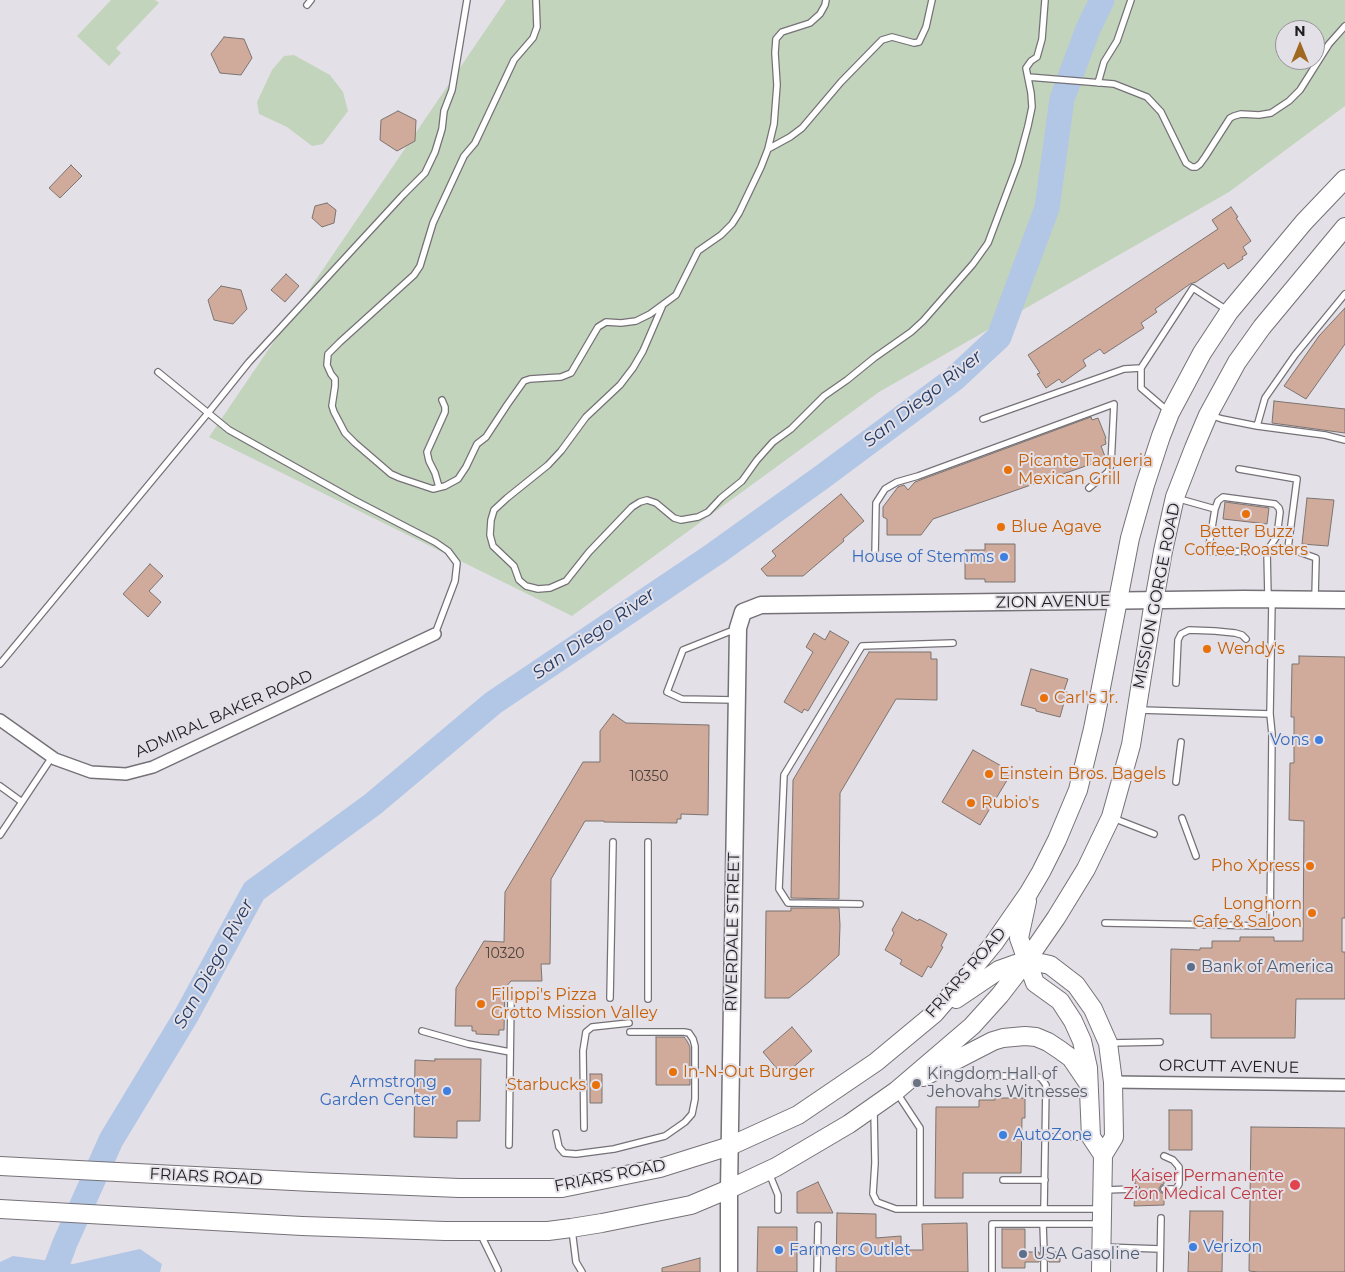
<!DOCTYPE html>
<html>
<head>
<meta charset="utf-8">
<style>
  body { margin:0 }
  #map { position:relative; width:1345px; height:1272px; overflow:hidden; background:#e4e0e7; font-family:Montserrat,sans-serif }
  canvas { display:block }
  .north { position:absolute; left:1275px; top:20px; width:50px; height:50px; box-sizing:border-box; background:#e4e0e7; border:1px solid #959297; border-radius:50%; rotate:0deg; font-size:14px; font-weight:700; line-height:20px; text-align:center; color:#1e1c1f }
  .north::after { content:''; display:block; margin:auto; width:18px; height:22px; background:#9f6922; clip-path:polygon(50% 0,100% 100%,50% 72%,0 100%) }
</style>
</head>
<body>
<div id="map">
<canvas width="1345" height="1272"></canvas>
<div class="north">N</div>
</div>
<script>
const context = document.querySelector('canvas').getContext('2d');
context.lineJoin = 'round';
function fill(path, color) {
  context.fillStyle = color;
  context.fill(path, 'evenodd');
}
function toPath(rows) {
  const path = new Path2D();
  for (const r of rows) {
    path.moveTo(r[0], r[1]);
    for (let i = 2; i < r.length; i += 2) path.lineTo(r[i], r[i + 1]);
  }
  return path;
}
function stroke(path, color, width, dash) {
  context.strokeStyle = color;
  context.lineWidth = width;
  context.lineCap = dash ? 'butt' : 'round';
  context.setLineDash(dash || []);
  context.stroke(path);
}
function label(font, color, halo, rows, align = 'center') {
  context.font = font + ' Montserrat,sans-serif';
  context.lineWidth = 4;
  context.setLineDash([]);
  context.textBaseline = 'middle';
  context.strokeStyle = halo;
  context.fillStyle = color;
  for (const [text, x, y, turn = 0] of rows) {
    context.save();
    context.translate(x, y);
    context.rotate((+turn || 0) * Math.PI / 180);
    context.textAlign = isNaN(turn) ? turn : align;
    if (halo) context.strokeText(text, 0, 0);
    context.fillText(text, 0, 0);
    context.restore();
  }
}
fill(toPath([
  [111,0,155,0,159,3,116,48,121,53,109,66,77,36],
  [506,0,1345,0,1345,106,1229,192,879,392,572,616,209,437],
  [1285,30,1315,30,1315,60,1285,60],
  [294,55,330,75,343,92,348,111,323,144,312,146,287,127,259,114,257,102,272,70,284,56]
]), '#c2d4bc');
fill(toPath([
  [140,1249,162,1264,160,1272,0,1272,0,1262,13,1256,73,1264]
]), '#b2c6e6');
stroke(toPath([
  [54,1272,65,1243,111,1140,186,1016,254,891,373,804,493,703,716,553,822,477,954,379,999,337,1047,208,1062,99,1088,29,1102,0]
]), '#b2c6e6', 25);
const building = toPath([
  [224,37,244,39,252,58,241,75,220,73,211,54,224,37],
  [398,111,416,120,415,141,397,151,380,140,381,120,398,111],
  [71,165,82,176,60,198,49,188,71,165],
  [327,203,336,210,334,223,322,227,312,218,315,206,327,203],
  [1231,207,1238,217,1236,218,1251,241,1243,247,1247,254,1242,257,1243,259,1228,269,1224,263,1196,282,1190,284,1155,309,1157,312,1141,323,1144,328,1104,354,1100,349,1083,360,1086,366,1062,383,1059,379,1046,388,1037,374,1040,373,1028,355,1218,229,1212,220,1231,207],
  [286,274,299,286,285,302,271,290,286,274],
  [221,286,241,290,247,309,233,324,214,320,208,300,221,286],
  [1345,308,1345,344,1306,399,1284,386,1319,336,1345,308],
  [1274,401,1345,409,1345,433,1272,423,1274,401],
  [1091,417,1092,420,1098,418,1106,438,1105,439,1106,444,1101,446,1106,459,933,519,921,535,887,535,887,519,883,517,883,507,898,487,904,485,908,490,915,482,1091,417],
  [841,494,864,521,843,539,844,541,803,576,767,576,761,569,776,556,772,551,841,494],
  [1307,498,1334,500,1328,546,1302,544,1307,498],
  [1225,502,1269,508,1267,524,1223,519,1225,502],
  [985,544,1015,544,1015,582,985,582,985,579,965,579,965,550,985,550,985,544],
  [150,564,163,576,149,591,161,602,148,617,123,594,150,564],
  [830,631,849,642,808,711,804,709,802,713,784,702,813,652,806,647,814,633,825,640,830,631],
  [869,652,931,652,931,659,937,659,937,700,896,699,840,793,839,899,791,898,793,780,869,652],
  [1299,656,1345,657,1345,918,1342,918,1342,952,1345,952,1345,999,1296,999,1295,1038,1211,1038,1211,1014,1170,1014,1171,949,1200,950,1200,948,1212,948,1212,941,1240,941,1240,937,1274,937,1274,941,1303,941,1304,821,1289,820,1290,763,1294,763,1294,717,1291,717,1292,664,1299,664,1299,656],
  [1031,669,1068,679,1064,691,1067,692,1060,717,1036,711,1036,709,1021,705,1031,669],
  [613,714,626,723,709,725,708,815,681,814,681,819,677,819,677,823,604,822,604,821,585,821,551,879,550,964,541,964,542,981,511,981,505,988,504,1030,499,1030,499,1035,476,1034,476,1031,472,1031,472,1026,455,1026,456,988,484,941,504,942,505,892,583,762,600,762,600,731,613,714],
  [973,750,1012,772,980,825,942,802,973,750],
  [791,908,839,908,840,925,839,955,809,982,789,998,765,998,766,911,791,911,791,908],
  [902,912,918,921,919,919,925,922,947,934,941,946,943,947,931,968,928,966,922,977,900,964,902,960,885,950,894,933,892,930,902,912],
  [792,1027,812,1051,783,1076,763,1052,792,1027],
  [656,1037,684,1037,687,1041,690,1047,690,1085,656,1085,656,1037],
  [435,1059,481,1059,480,1121,457,1121,457,1138,414,1137,415,1060,435,1061,435,1059],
  [590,1074,602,1074,602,1103,590,1103,590,1074],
  [995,1098,1025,1098,1025,1118,1022,1118,1021,1173,963,1173,963,1198,935,1198,936,1107,979,1107,979,1100,995,1100,995,1098],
  [1169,1110,1192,1110,1192,1150,1169,1150,1169,1110],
  [1251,1127,1345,1128,1345,1272,1258,1272,1249,1271,1251,1127],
  [1135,1179,1164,1179,1164,1184,1161,1185,1159,1189,1160,1192,1164,1194,1164,1205,1134,1206,1135,1194,1138,1193,1140,1189,1139,1186,1135,1184,1135,1179],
  [818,1182,833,1213,797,1213,797,1192,818,1182],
  [1190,1211,1223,1211,1222,1272,1188,1272,1190,1211],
  [837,1213,876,1214,876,1238,901,1236,901,1250,923,1250,922,1224,967,1223,968,1272,836,1272,837,1213],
  [758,1227,797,1227,797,1272,757,1272,758,1227],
  [1002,1229,1025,1229,1025,1252,1039,1252,1040,1255,1044,1257,1047,1256,1049,1252,1060,1252,1060,1262,1049,1262,1047,1258,1044,1257,1040,1259,1039,1262,1025,1262,1025,1268,1002,1268,1002,1229],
  [700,1258,700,1272,662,1272,662,1268,700,1258]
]);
fill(building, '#d0ab9b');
stroke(building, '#7b7471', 1);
const lane = toPath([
  [536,0,537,27,533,38,514,60,475,143,464,156,433,223,420,266,414,275,340,342,328,354,327,365,331,374,335,379,335,386,332,406,334,412,345,433,355,443,391,474,400,478,433,489,445,486,458,479,466,467,477,444,486,437,507,405,524,381,530,379,561,377,571,373,598,327,606,322,621,323,636,321,650,314,676,295,698,251,721,235,732,224,739,213,761,167,768,149,774,124,777,85,775,53,776,39,782,32,810,23,820,14,825,5,826,0],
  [307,5,311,0],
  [1028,77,1114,84,1147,97,1161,112,1186,163,1192,167,1196,167,1200,164,1205,157,1230,118,1234,116,1241,114,1259,115,1271,113,1289,101,1300,90,1329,44,1345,26],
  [1098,83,1104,62,1117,41,1131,0],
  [768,149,790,137,802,128,841,82,882,40,892,37,914,43,919,42,926,27,932,0],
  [662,307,643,351,633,368,620,385,586,417,561,451,548,465,507,498,494,510,491,520,490,535,493,546,514,566,519,580,526,586,538,589,550,588,566,581,589,552,632,507,640,502,647,500,656,503,674,518,681,520,698,517,708,512,721,498,742,481,757,460,773,442,791,429,824,396,847,380,874,358,911,332,923,321,973,264,988,243,1018,163,1028,126,1032,107,1031,93,1026,68,1031,61,1037,57,1042,39,1045,0],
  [158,372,229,430,354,500,435,542,448,551,457,563,455,581,435,634],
  [1169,412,1141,388,1141,368,1193,288,1227,310],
  [1210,415,1222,419,1257,426,1325,435,1345,440],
  [983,419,1124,369,1141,368],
  [1257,426,1265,398,1295,355,1345,294],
  [1239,469,1297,479,1288,548,1316,558,1315,597],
  [439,487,435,473,429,461,427,452,445,412,445,407,442,400],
  [1176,498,1215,509,1208,552,1267,551,1268,597],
  [1215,509,1218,501,1223,497,1275,504,1279,508,1280,512,1277,536,1267,551],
  [875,556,876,503,885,489,897,482,918,476,1114,404,1111,465,1108,472,1089,488],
  [0,664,208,413,249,362,403,195,425,173,435,152,442,129,444,111,452,90,467,0],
  [1176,683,1178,640,1181,634,1189,630,1215,631,1235,633,1242,635,1246,639],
  [735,700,682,699,667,692,683,650,736,629],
  [1140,710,1270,714],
  [1176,782,1181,742],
  [0,786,22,802],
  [1113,818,1154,834],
  [1182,818,1196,856],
  [0,835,52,757],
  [860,904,788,903,779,889,784,775,862,646,953,643],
  [1105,923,1270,926,1272,734,1270,714,1272,601],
  [610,998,613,842],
  [648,999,648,842],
  [422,1031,468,1044,510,1052],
  [1110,1043,1160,1042],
  [978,1076,1034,1076,1041,1078,1046,1085,1044,1209],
  [897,1093,920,1128,920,1209],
  [874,1111,875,1163,873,1194,877,1202,896,1209,1099,1209],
  [584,1128,583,1051,586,1032,592,1027,629,1023],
  [556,1133,559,1147,564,1153,576,1154,614,1149,665,1136,685,1122,692,1114,695,1099,695,1046,693,1039,689,1033,684,1032,630,1032],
  [1046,1137,1089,1137],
  [509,1145,511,997],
  [769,1173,778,1195,778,1210],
  [1003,1180,1045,1180],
  [1164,1189,1176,1189,1179,1184,1179,1167,1173,1160,1164,1156],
  [1104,1190,1135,1189],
  [1043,1224,1044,1252],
  [572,1230,576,1262,582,1272],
  [480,1233,498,1270],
  [1103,1247,1160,1249],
  [1044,1262,1044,1272],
  [817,1272,818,1225],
  [992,1272,992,1224,1099,1224],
  [1160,1272,1161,1218]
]);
const street = toPath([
  [0,720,55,759,91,772,126,774,153,767,435,634],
  [1113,1082,1345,1085]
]);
const secondary = toPath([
  [729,1272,729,1189,738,628,743,612,761,605,1244,599,1345,600]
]);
const primary = toPath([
  [1027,901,1019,938,1035,983,1060,1001,1073,1021,1082,1041,1088,1068,1091,1137,1103,1155],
  [1027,960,1050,965,1076,985,1093,1009,1108,1043,1113,1082,1114,1137,1103,1155,1101,1272],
  [956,999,999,970,1027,960],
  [923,1077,993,1041,1003,1038,1025,1036,1036,1037,1048,1042,1060,1050,1071,1058,1088,1083],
  [0,1166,312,1182,459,1188,562,1188,660,1168,730,1146,798,1115,876,1062,935,1013,966,977,994,943,1028,894,1041,872,1057,840,1078,790,1093,729,1130,538,1145,485,1161,436,1170,413,1202,353,1229,312,1304,222,1345,179],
  [0,1209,302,1226,445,1231,548,1231,571,1228,602,1223,691,1205,729,1189,776,1167,849,1124,896,1091,972,1026,1000,995,1027,960,1056,918,1086,869,1111,817,1131,745,1154,601,1163,551,1175,497,1194,448,1208,415,1237,362,1262,327,1345,227]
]);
stroke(lane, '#757177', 8);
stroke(street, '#757177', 14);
stroke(secondary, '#757177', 19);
stroke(primary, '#757177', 20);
stroke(lane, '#fff', 5.5);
stroke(street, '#fff', 11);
stroke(secondary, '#fff', 16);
stroke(primary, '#fff', 18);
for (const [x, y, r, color] of [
  [1008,470,5,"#e8710a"],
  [1246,514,5,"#e8710a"],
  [1001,527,5,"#e8710a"],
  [1004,557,5,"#3f7fe0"],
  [1207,649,5,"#e8710a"],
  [1044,698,5,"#e8710a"],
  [1319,740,5,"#3f7fe0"],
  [989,774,5,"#e8710a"],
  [971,803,5,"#e8710a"],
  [1310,866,5,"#e8710a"],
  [1312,913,5,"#e8710a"],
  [1191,967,5,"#5c6f8a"],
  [481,1004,5,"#e8710a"],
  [673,1072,5,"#e8710a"],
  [917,1083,5,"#6b7280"],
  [596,1085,5,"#e8710a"],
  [447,1091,5,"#3f7fe0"],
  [1003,1135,5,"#3f7fe0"],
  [1295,1185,6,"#e0444e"],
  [1193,1247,5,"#3f7fe0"],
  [779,1250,5,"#3f7fe0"],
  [1023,1254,5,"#5c6f8a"]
]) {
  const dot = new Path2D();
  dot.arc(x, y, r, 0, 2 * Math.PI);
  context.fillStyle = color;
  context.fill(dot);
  stroke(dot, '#e4e0e7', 2);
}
label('14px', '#4a403e', null, [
  ["10350",649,777],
  ["10320",505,954]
]);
label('16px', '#c56008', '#e4e0e7', [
  ["Picante Taqueria",1018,461],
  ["Mexican Grill",1018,479],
  ["Blue Agave",1011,527],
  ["Better Buzz",1246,532,"center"],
  ["Coffee Roasters",1246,550,"center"],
  ["Wendy's",1217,649],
  ["Carl's Jr.",1054,698],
  ["Einstein Bros. Bagels",999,774],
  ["Rubio's",981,803],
  ["Pho Xpress",1300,866,"right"],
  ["Longhorn",1302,904,"right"],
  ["Cafe & Saloon",1302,922,"right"],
  ["Filippi's Pizza",491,995],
  ["Grotto Mission Valley",491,1013],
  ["In-N-Out Burger",683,1072],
  ["Starbucks",586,1085,"right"]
], 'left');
label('16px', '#366cbe', '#e4e0e7', [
  ["House of Stemms",994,557],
  ["Vons",1309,740],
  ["Armstrong",437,1082],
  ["Garden Center",437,1100],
  ["AutoZone",1013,1135,"left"],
  ["Verizon",1203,1247,"left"],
  ["Farmers Outlet",789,1250,"left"]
], 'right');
label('16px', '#1e1c1f', '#e4e0e7', [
  ["MISSION GORGE ROAD",1157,596,-79],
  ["ZION AVENUE",1053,602,-1],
  ["ADMIRAL BAKER ROAD",224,714,-24],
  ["RIVERDALE STREET",733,932,-89],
  ["FRIARS ROAD",966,973,-49],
  ["ORCUTT AVENUE",1229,1067,1],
  ["FRIARS ROAD",610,1176,-11],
  ["FRIARS ROAD",206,1177,3]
]);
label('16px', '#4e5e75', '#e4e0e7', [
  ["Bank of America",1201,967],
  ["USA Gasoline",1033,1254]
], 'left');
label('16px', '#5b616d', '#e4e0e7', [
  ["Kingdom Hall of",927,1074],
  ["Jehovahs Witnesses",927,1092]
], 'left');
label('16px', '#be3a42', '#e4e0e7', [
  ["Kaiser Permanente",1284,1176],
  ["Zion Medical Center",1284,1194]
], 'right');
label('italic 18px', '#213b65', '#e4e0e7', [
  ["San Diego River",923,399,-38],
  ["San Diego River",594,634,-35],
  ["San Diego River",214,964,-61]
]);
</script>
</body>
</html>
